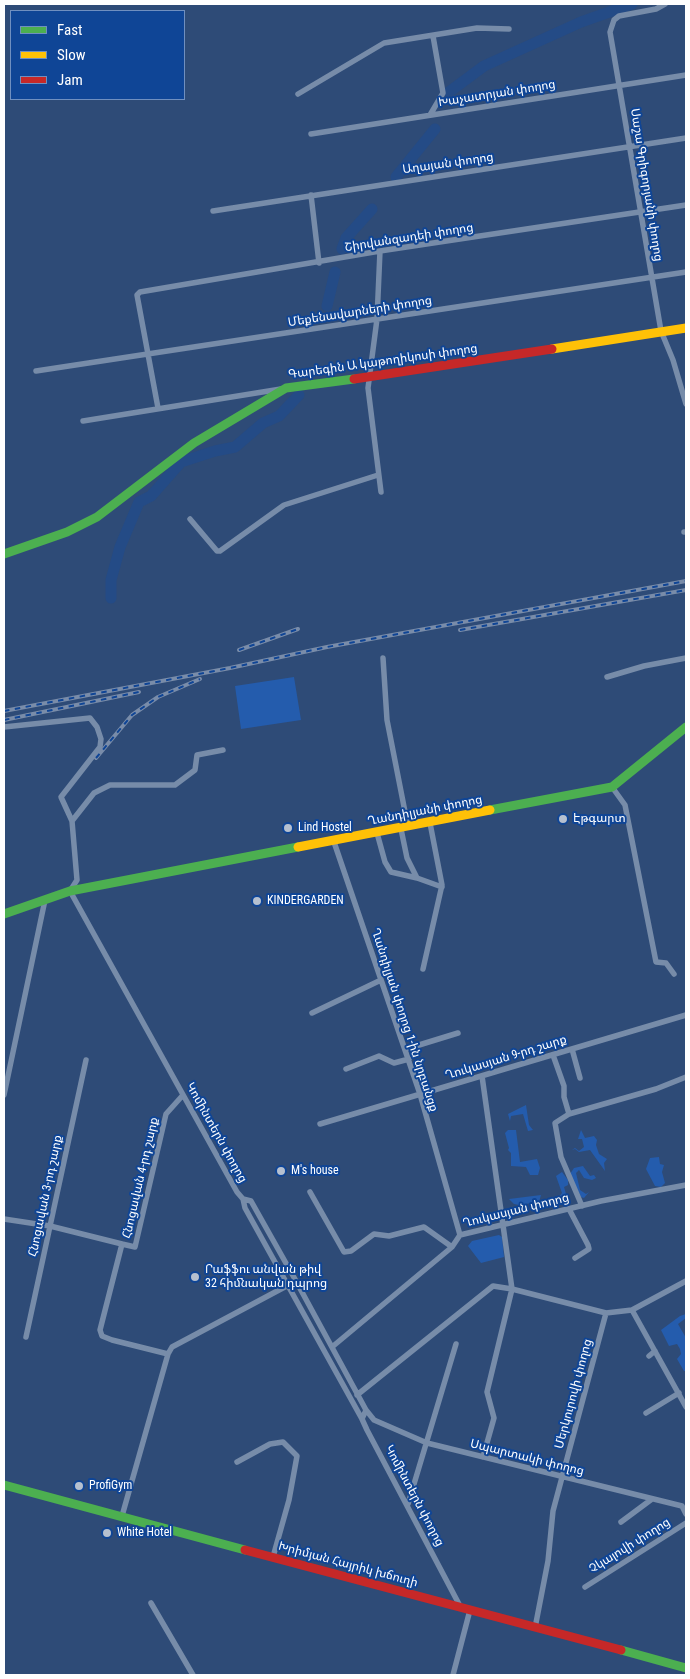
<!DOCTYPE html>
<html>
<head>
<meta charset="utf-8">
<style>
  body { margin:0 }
  #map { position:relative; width:690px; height:1679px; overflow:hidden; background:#2e4b77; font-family:"Roboto Condensed",sans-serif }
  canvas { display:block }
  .frame { position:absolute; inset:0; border:5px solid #fff; pointer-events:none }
  .legend { position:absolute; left:10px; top:10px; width:175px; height:90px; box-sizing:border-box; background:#0f4596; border:1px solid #6f8fc0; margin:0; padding:6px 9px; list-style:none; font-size:15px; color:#fff }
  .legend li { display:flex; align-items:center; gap:10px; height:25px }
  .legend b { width:25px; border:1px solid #6f8fc0 }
</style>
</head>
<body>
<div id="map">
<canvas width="690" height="1679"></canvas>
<div class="frame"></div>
<ul class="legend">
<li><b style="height:6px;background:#4caf50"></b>Fast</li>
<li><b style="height:6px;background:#ffc107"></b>Slow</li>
<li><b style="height:6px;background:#c62828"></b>Jam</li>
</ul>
</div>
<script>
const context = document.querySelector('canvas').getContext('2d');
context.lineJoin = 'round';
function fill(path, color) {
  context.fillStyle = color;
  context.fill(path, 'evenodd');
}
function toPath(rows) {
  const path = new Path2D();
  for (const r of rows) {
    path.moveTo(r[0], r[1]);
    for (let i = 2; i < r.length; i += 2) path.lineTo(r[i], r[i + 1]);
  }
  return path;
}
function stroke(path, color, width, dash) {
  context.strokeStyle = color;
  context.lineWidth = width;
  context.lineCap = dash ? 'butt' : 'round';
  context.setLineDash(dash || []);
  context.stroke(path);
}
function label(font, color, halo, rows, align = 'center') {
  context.font = font + ' "Roboto Condensed","Noto Sans Armenian",sans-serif';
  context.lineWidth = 4;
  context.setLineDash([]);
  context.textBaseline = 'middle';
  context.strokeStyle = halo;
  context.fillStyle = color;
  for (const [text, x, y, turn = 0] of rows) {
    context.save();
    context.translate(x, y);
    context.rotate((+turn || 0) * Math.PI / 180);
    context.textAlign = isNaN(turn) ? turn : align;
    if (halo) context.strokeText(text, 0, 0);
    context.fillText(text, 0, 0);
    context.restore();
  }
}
fill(toPath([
  [294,677,301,720,241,729,235,686],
  [526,1105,529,1125,533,1130,528,1131,523,1114,511,1116,510,1121,508,1114],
  [508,1130,516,1130,520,1162,537,1159,540,1168,538,1175,530,1175,526,1167,511,1166,511,1153,508,1150,509,1148,505,1133],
  [581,1130,585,1138,594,1136,597,1140,596,1145,599,1154,607,1159,604,1163,605,1171,590,1150,579,1152,575,1149,572,1150,575,1148,579,1151,584,1147,582,1139,578,1139],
  [659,1157,660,1164,664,1165,662,1172,665,1183,661,1187,655,1186,646,1169,650,1158],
  [583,1166,590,1176,594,1175,596,1178,592,1180,584,1178,579,1170,576,1173,580,1190,586,1194,589,1192,584,1198,581,1197,570,1174,574,1168],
  [562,1172,568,1180,568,1185,564,1187,568,1201,559,1202,558,1198,562,1193,556,1176],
  [541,1195,539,1202,519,1205,514,1204,509,1199],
  [499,1235,502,1237,504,1257,481,1263,468,1246,472,1241],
  [686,1314,686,1318,678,1324,686,1338,686,1371,684,1371,677,1359,681,1354,680,1349,677,1344,669,1346,661,1330,680,1316]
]), '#245cad');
stroke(toPath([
  [449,92,484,66,581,22,632,4],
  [396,177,435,129],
  [342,249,346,238,372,209],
  [327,306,335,272],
  [111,598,111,580,120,547,139,502,151,496,181,462,215,451,235,447,263,423,279,416,299,395]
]), '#244b86', 11);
stroke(toPath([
  [665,4,656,9,619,16,614,20,610,32,661,331,673,360,686,404],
  [298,94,384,43,477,28,509,29],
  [430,115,443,93,433,36],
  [311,134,686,75],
  [311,195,319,263],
  [213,211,686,138],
  [380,251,377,319,368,388,381,492],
  [36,371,686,272],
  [158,408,137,295,140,292,380,251,686,205],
  [83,421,281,389],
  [190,519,217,551,220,551,284,505,378,475],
  [684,532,686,532],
  [383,658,387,720,408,827],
  [607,677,644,666,686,658],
  [4,727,90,718,97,727,101,739,100,747,61,797,72,821],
  [223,750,197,755,195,770,175,785,110,785,94,793,72,821,77,880,70,891,237,1192,243,1199,251,1201,296,1281,366,1410,362,1419,367,1430,460,1606],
  [612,787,625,805,656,962,666,963,674,974],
  [401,829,407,858,417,878,442,887],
  [377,833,385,862,391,872,417,878],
  [334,842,420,1094,460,1235],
  [423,969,442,885,430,823],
  [312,1013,381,980],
  [406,1049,458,1033],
  [572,1049,580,1078],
  [553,1055,564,1086,564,1097,569,1114],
  [346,1069,379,1056,394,1063,409,1059],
  [482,1076,512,1289,487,1392,494,1418,483,1457],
  [4,1095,45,900],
  [320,1124,686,1015],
  [310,1192,344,1252,351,1251,374,1234,389,1236,424,1227,452,1247],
  [243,1199,245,1208,362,1419],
  [582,1206,561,1157,555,1123,569,1114,656,1089,686,1077],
  [569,1209,588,1245,589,1249,575,1258],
  [4,1219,50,1226,122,1244],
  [632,1310,686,1407],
  [26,1337,86,1060],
  [332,1347,452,1247,460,1235,601,1201,686,1185],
  [168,1354,112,1340,102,1336,100,1330,122,1244,135,1247,166,1114,183,1095],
  [649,1356,655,1351],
  [357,1395,493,1286,512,1289,606,1313,632,1310,686,1281],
  [366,1410,374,1420,427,1443,682,1506,686,1514],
  [646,1413,679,1393],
  [237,1462,270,1444,283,1442,297,1456,289,1500,273,1557],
  [408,1504,456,1344],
  [122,1516,168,1354,172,1347,296,1281],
  [621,1522,652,1499],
  [585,1587,686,1523],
  [151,1603,193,1675],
  [535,1628,548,1561,553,1511,606,1313],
  [453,1675,470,1610]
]), '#778ca9', 5.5);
stroke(toPath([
  [4,554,67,532,97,517,194,443,286,388,354,379],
  [490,810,612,787,686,727],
  [4,914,70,891,298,847],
  [4,1485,245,1550],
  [621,1650,686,1668]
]), '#4caf50', 9);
stroke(toPath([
  [552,349,686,328],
  [298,847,490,810]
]), '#ffc107', 9);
stroke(toPath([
  [354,379,552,349],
  [245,1550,621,1650]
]), '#c62828', 9);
const rail = toPath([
  [460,630,686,590],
  [239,650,298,629],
  [4,711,230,668,327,647,686,581],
  [4,720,139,692],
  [96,758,132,715,158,697,200,679]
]);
stroke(rail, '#798ca9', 4);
stroke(rail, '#0f4596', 2, [5.5]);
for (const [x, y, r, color] of [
  [563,819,5,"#b6c0cf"],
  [288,828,5,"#b6c0cf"],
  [257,901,5,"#b6c0cf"],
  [281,1171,5,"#b6c0cf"],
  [195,1277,5,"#b6c0cf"],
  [79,1486,5,"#b6c0cf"],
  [107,1533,5,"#b6c0cf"]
]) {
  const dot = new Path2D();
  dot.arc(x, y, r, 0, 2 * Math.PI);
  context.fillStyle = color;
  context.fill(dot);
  stroke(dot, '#0f4596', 2);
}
label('12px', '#fff', '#0f4596', [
  ["Խաչատրյան փողոց",497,94,-9],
  ["Աղայան փողոց",448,164,-8],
  ["Սաշա Գրիգորյանի փողոց",646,185,81],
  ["Շիրվանզադեի փողոց",409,238,-9],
  ["Մեքենավարների փողոց",360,312,-9],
  ["Գարեգին Ա կաթողիկոսի փողոց",383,362,-8],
  ["Ղանդիլյանի փողոց",425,811,-11],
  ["Ղանդիլյան փողոց 1-ին նրբանցք",404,1020,72],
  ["Ղուկասյան 9-րդ շարք",506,1058,-17],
  ["Կոմինտերն փողոց",216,1133,61],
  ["Հնոցավան 4-րդ շարք",141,1178,-77],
  ["Հնոցավան 3-րդ շարք",46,1196,-78],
  ["Ղուկասյան փողոց",516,1211,-14],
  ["Մերկուրովի փողոց",574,1394,-75],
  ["Սպարտակի փողոց",527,1458,14],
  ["Կոմինտերն փողոց",414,1496,62],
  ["Չկալովի փողոց",630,1546,-32],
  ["Խրիմյան Հայրիկ խճուղի",348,1565,15]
]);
label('12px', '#fff', '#0f4596', [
  ["Էթգարտ",573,819],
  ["Lind Hostel",298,828],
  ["KINDERGARDEN",267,901],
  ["M's house",291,1171],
  ["Րաֆֆու անվան թիվ",205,1270],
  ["32 հիմնական դպրոց",205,1284],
  ["ProfiGym",89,1486],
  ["White Hotel",117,1533]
], 'left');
</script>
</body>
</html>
